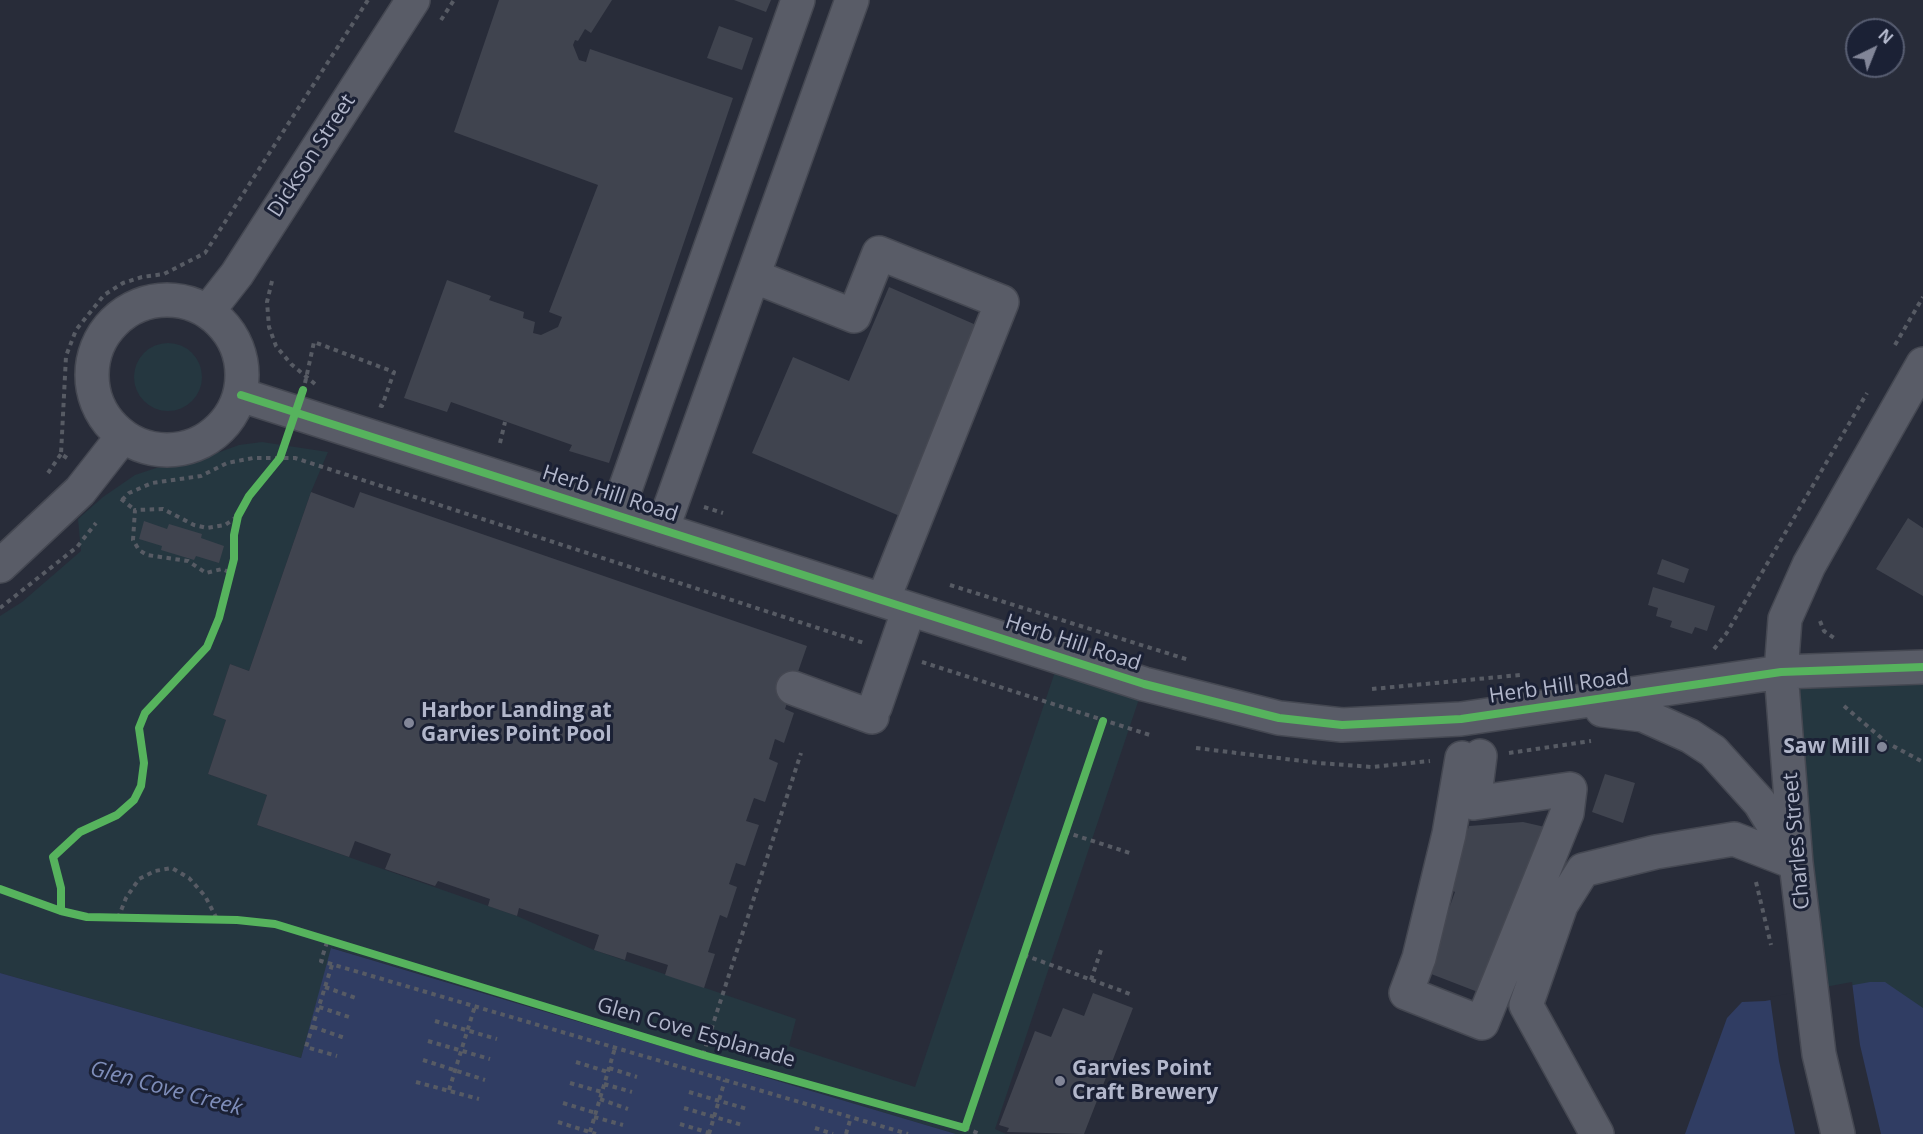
<!DOCTYPE html>
<html>
<head>
<meta charset="utf-8">
<style>
  body { margin:0 }
  #map { position:relative; width:1923px; height:1134px; overflow:hidden; background:#282c39; font-family:"Open Sans",sans-serif }
  canvas { display:block }
  .north { position:absolute; left:1845px; top:18px; width:60px; height:60px; box-sizing:border-box; background:#1b2135; border:2px solid #575d71; border-radius:50%; rotate:43deg; font-size:16px; font-weight:700; line-height:24px; text-align:center; color:#b2b7cb }
  .north::after { content:''; display:block; margin:auto; width:21px; height:27px; background:#828698; clip-path:polygon(50% 0,100% 100%,50% 72%,0 100%) }
</style>
</head>
<body>
<div id="map">
<canvas width="1923" height="1134"></canvas>
<div class="north">N</div>
</div>
<script>
const context = document.querySelector('canvas').getContext('2d');
context.lineJoin = 'round';
function fill(path, color) {
  context.fillStyle = color;
  context.fill(path, 'evenodd');
}
function toPath(rows) {
  const path = new Path2D();
  for (const r of rows) {
    if (r.length === 3) {
      path.moveTo(r[0] + r[2], r[1]);
      path.arc(r[0], r[1], r[2], 0, 2 * Math.PI);
      continue;
    }
    path.moveTo(r[0], r[1]);
    for (let i = 2; i < r.length; i += 2) path.lineTo(r[i], r[i + 1]);
  }
  return path;
}
function stroke(path, color, width, dash) {
  context.strokeStyle = color;
  context.lineWidth = width;
  context.lineCap = dash ? 'butt' : 'round';
  context.setLineDash(dash || []);
  context.stroke(path);
}
function label(font, color, halo, rows, align = 'center') {
  context.font = font + ' "Open Sans",sans-serif';
  context.lineWidth = 6;
  context.setLineDash([]);
  context.textBaseline = 'middle';
  context.strokeStyle = halo;
  context.fillStyle = color;
  for (const [text, x, y, turn = 0] of rows) {
    context.save();
    context.translate(x, y);
    context.rotate((+turn || 0) * Math.PI / 180);
    context.textAlign = isNaN(turn) ? turn : align;
    if (halo) context.strokeText(text, 0, 0);
    context.fillText(text, 0, 0);
    context.restore();
  }
}
fill(toPath([
  [168,377,34],
  [262,442,328,452,311,492,249,671,230,664,213,715,226,720,208,774,267,795,257,825,517,916,594,950,796,1019,789,1046,915,1087,1060,657,1144,684,995,1129,1006,1134,956,1134,332,948,301,1058,0,973,0,616,22,602,81,551,78,519,103,497,135,475,156,468,198,460,239,445],
  [1923,674,1923,1134,1806,993,1771,678]
]), '#253740');
fill(toPath([
  [331,948,956,1134,0,1134,0,973,301,1058],
  [1870,982,1885,982,1923,1008,1923,1134,1685,1134,1727,1018,1742,1002,1765,1001]
]), '#303d63');
fill(toPath([
  [1852,982,1860,1045,1881,1134,1795,1134,1779,1061,1770,997]
]), '#282c39');
fill(toPath([
  [499,0,612,0,591,33,585,29,578,41,575,40,573,45,579,60,586,62,590,49,733,98,609,463,569,451,572,445,451,402,447,412,404,398,447,280,491,296,489,300,524,312,523,318,535,322,533,333,541,335,558,327,562,317,549,312,598,185,454,132],
  [734,0,771,0,766,12],
  [719,26,753,38,742,70,707,58],
  [889,287,983,328,902,517,752,453,793,357,849,381],
  [311,492,354,508,360,492,807,646,785,709,794,713,784,743,775,739,769,759,778,763,765,802,754,798,746,821,759,825,745,866,736,863,729,884,737,887,727,918,720,915,708,952,715,954,704,988,665,975,668,965,627,952,625,960,594,950,599,935,519,908,517,916,488,906,490,899,438,881,435,886,385,869,391,854,355,841,349,857,257,825,267,795,208,774,226,720,213,715,230,664,249,671],
  [1908,518,1923,528,1923,596,1876,569],
  [144,521,167,529,169,524,202,534,201,538,224,546,219,563,196,556,194,560,161,550,162,546,139,539],
  [1662,559,1689,569,1684,583,1657,574],
  [1653,587,1715,606,1707,631,1695,627,1692,634,1670,627,1672,621,1656,616,1658,608,1648,605],
  [1605,774,1635,783,1623,823,1592,812],
  [1523,822,1545,827,1483,994,1426,972,1455,892,1448,888,1469,826],
  [1093,993,1133,1008,1084,1134,1007,1132,1009,1128,999,1125,1035,1031,1051,1037,1063,1008,1084,1016]
]), '#40444f');
const minor = toPath([
  [753,276,852,0],
  [167,375,75],
  [208,311,237,274,413,0],
  [241,395,1144,684,1279,718,1342,725,1461,719,1781,672,1923,667],
  [616,515,798,0],
  [662,530,753,276,854,316,879,253,1002,302,883,600],
  [0,566,80,491,123,436],
  [793,688,872,717],
  [875,707,909,609],
  [1602,710,1643,715,1690,736,1713,751,1760,803,1793,857],
  [1462,758,1449,834,1419,958,1406,993,1482,1023,1567,813,1570,789,1474,803,1480,756],
  [1597,1134,1526,1005,1561,905,1583,870,1656,852,1734,839,1796,863],
  [1838,1134,1819,1054,1796,863,1781,672,1785,619,1809,565,1923,364]
]);
stroke(minor, '#454852', 36);
stroke(toPath([
  [441,20,454,0],
  [272,281,267,302,269,327,276,346,291,364,315,384],
  [1895,345,1923,297],
  [305,383,314,342,394,372,382,406,379,405],
  [500,443,505,422],
  [67,458,61,454,66,356,76,330,104,295,123,283,142,277,164,274,205,253,368,0],
  [48,473,61,454],
  [121,499,135,510],
  [122,500,129,493,152,483,201,476,227,463,253,458,295,458,864,643],
  [704,507,723,513],
  [229,572,222,569,206,573,188,561,147,555,139,550,133,540,135,510,163,509,194,525,207,528,225,525,238,516],
  [950,585,1189,660],
  [0,608,77,547,96,523],
  [1820,621,1824,631,1834,638],
  [1714,649,1726,634,1867,393],
  [922,662,1150,735],
  [1372,689,1520,675],
  [1844,706,1886,742],
  [1893,746,1923,762],
  [1196,748,1319,763,1372,767,1430,761],
  [1509,753,1591,741],
  [1065,832,1133,854],
  [1756,882,1771,945],
  [118,918,126,898,139,879,155,871,172,868,189,878,205,896,217,919],
  [327,942,321,961,908,1134],
  [1024,955,1130,994],
  [332,965,306,1047,337,1056],
  [1091,980,1101,950],
  [325,987,356,998],
  [319,1007,349,1017],
  [435,1021,497,1039],
  [313,1027,345,1038],
  [428,1041,490,1059],
  [703,1055,801,753],
  [423,1060,485,1080],
  [576,1062,608,1072],
  [609,1068,637,1077],
  [416,1082,479,1099],
  [570,1083,602,1092],
  [604,1084,632,1092],
  [449,1090,475,1006],
  [689,1092,747,1109],
  [600,1099,628,1109],
  [563,1103,596,1113],
  [684,1108,742,1125],
  [594,1117,623,1125],
  [558,1122,596,1134],
  [680,1124,713,1134],
  [815,1128,833,1134],
  [965,1128,980,1134],
  [590,1132,615,1048],
  [709,1134,725,1080],
  [846,1134,851,1117]
]), '#575b64', 4, [4.5, 4.5]);
stroke(minor, '#595c67', 33);
stroke(toPath([
  [241,395,1144,684,1279,718,1342,725,1461,719,1781,672,1923,667],
  [0,889,61,911,87,917,237,920,275,924,703,1055,965,1128,1103,721],
  [61,911,61,888,53,857,80,832,117,815,134,800,141,786,144,763,139,728,145,713,207,647,219,618,234,559,234,535,238,516,249,496,280,458,303,390]
]), '#56b35d', 8);
for (const [x, y, r, color] of [
  [409,723,6,"#828698"],
  [1882,747,6,"#828698"],
  [1060,1081,6,"#828698"]
]) {
  const dot = new Path2D();
  dot.arc(x, y, r, 0, 2 * Math.PI);
  context.fillStyle = color;
  context.fill(dot);
  stroke(dot, '#1b2135', 2);
}
label('21px', '#b2b7cb', '#1b2135', [
  ["Dickson Street",312,156,-57],
  ["Herb Hill Road",610,494,18],
  ["Herb Hill Road",1073,643,18],
  ["Herb Hill Road",1559,687,-8],
  ["Charles Street",1797,841,-95],
  ["Glen Cove Esplanade",696,1033,16]
]);
label('bold 21px', '#b2b7cb', '#1b2135', [
  ["Harbor Landing at",421,711],
  ["Garvies Point Pool",421,735],
  ["Saw Mill",1870,747,"right"],
  ["Garvies Point",1072,1069],
  ["Craft Brewery",1072,1093]
], 'left');
label('italic 22px', '#7e8db9', '#1b2135', [
  ["Glen Cove Creek",166,1089,15]
]);
</script>
</body>
</html>
